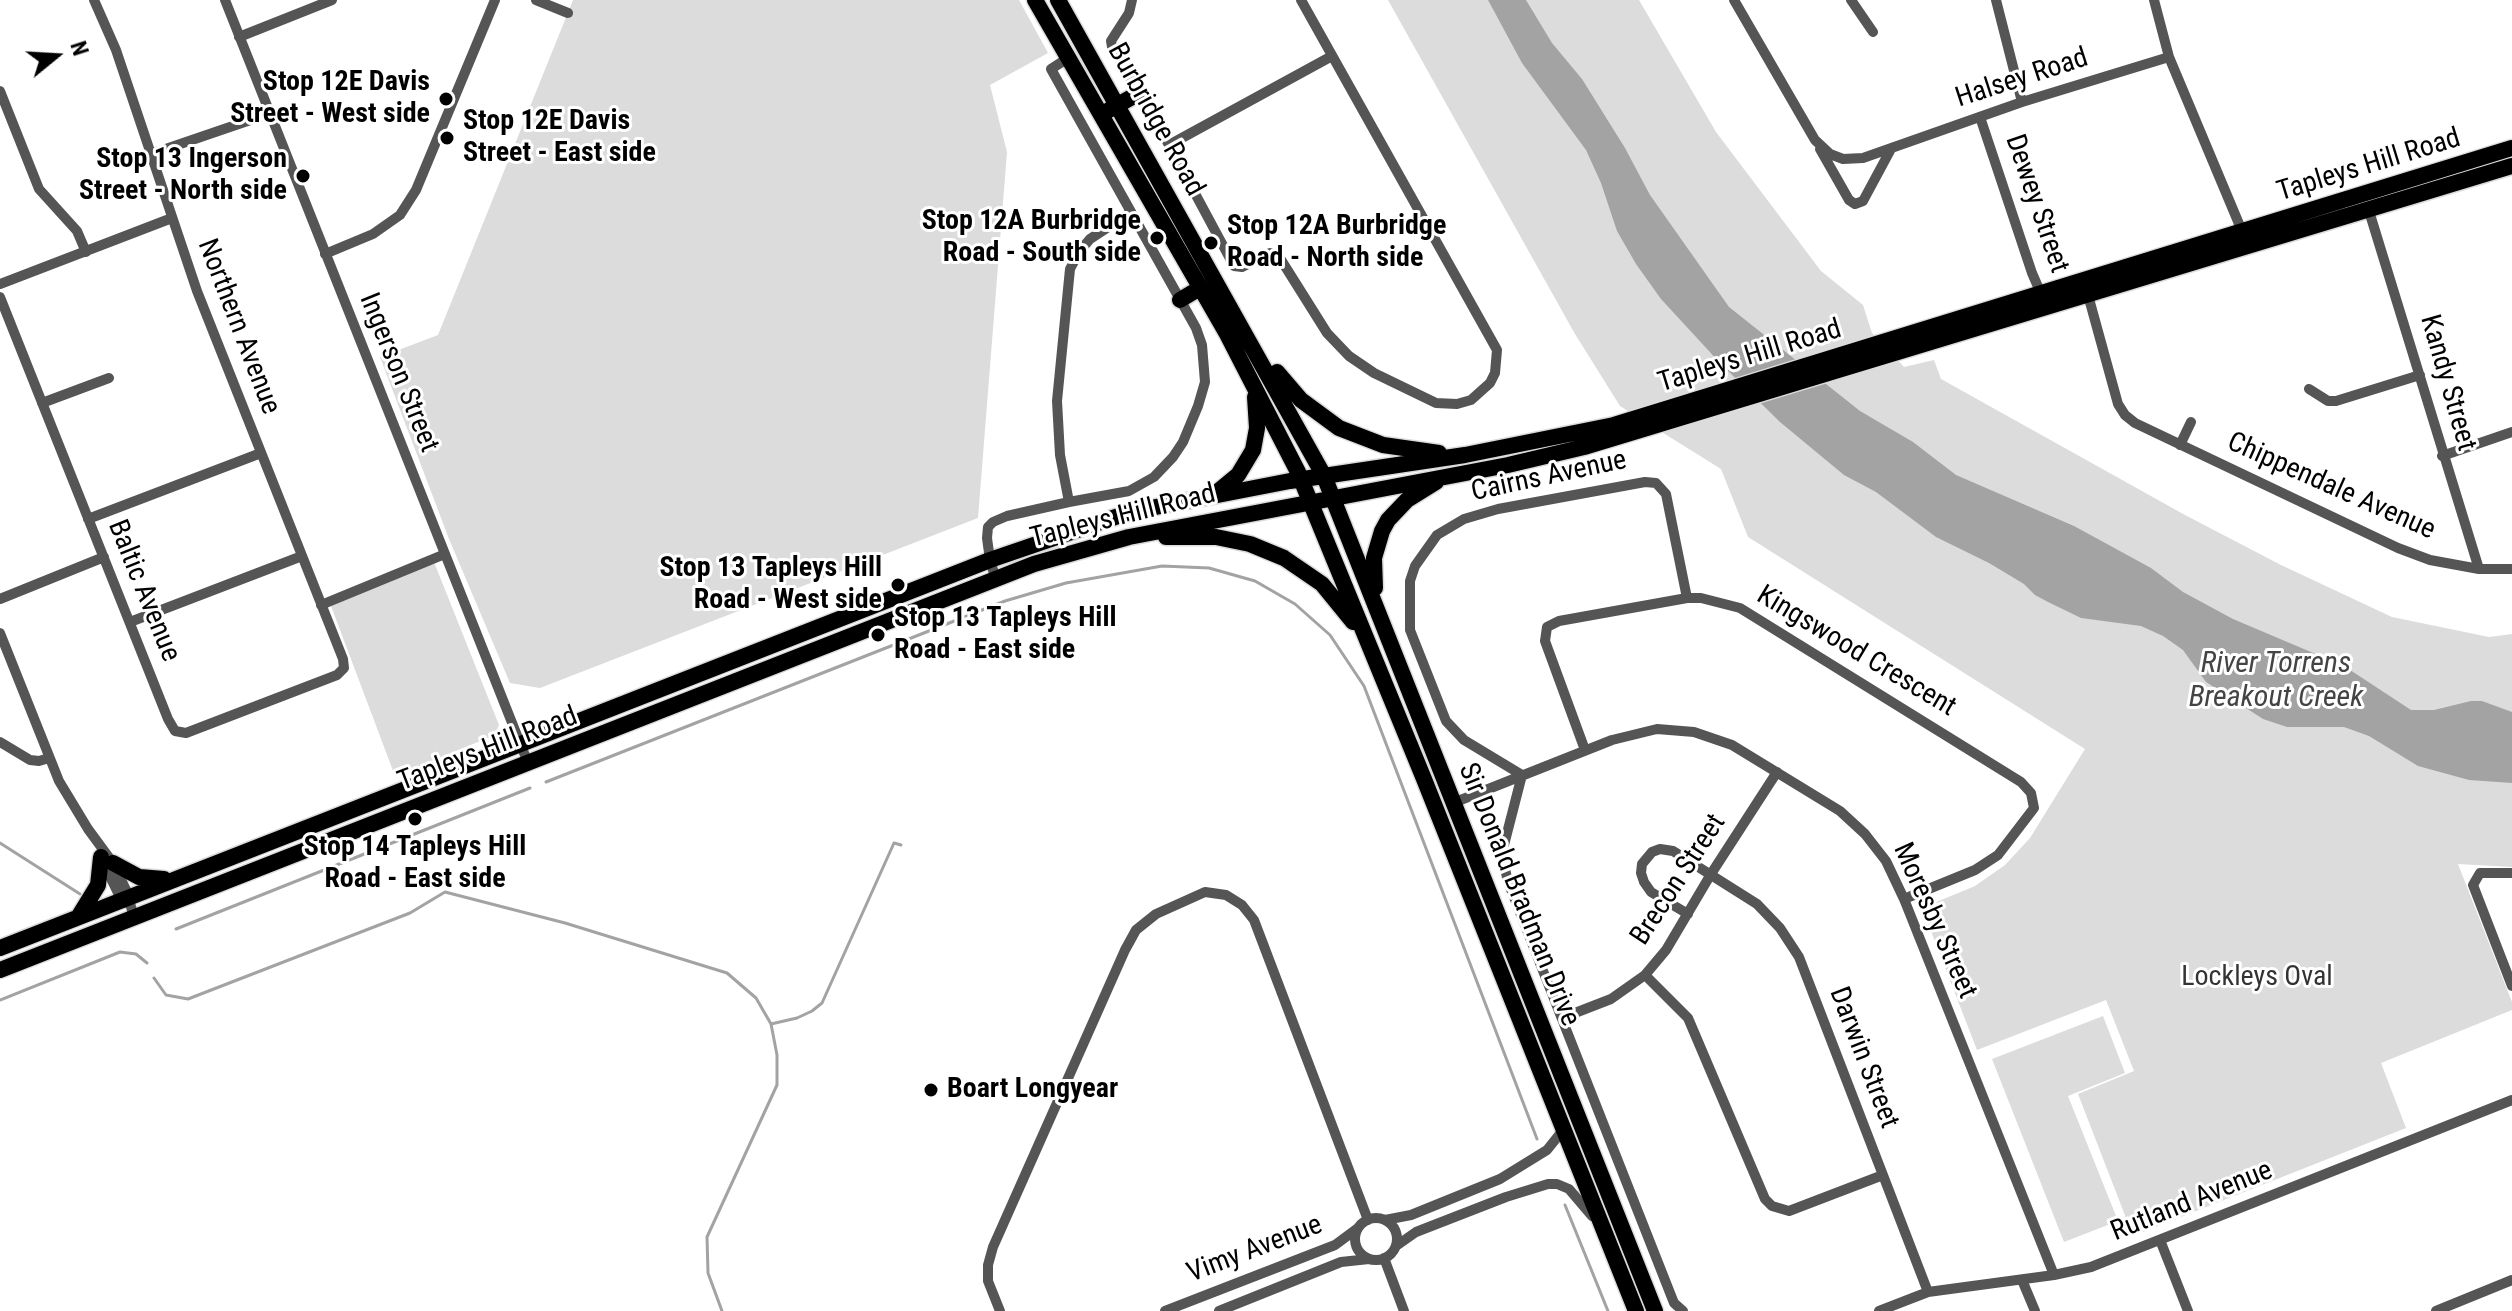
<!DOCTYPE html>
<html>
<head>
<meta charset="utf-8">
<style>
  body { margin:0 }
  #map { position:relative; width:2512px; height:1311px; overflow:hidden; background:#fff; font-family:"Roboto Condensed",sans-serif }
  canvas { display:block }
  .north { position:absolute; left:16px; top:16px; width:80px; height:80px; -webkit-text-stroke:6px #fff; paint-order:stroke; rotate:72deg; font-size:22px; font-weight:700; line-height:32px; text-align:center; color:#000 }
  .north::after { content:''; display:block; margin:auto; width:28px; height:36px; background:#000; clip-path:polygon(50% 0,100% 100%,50% 72%,0 100%) }
</style>
</head>
<body>
<div id="map">
<canvas width="2512" height="1311"></canvas>
<div class="north">N</div>
</div>
<script>
const context = document.querySelector('canvas').getContext('2d');
context.lineJoin = 'round';
function fill(path, color) {
  context.fillStyle = color;
  context.fill(path, 'evenodd');
}
function toPath(rows) {
  const path = new Path2D();
  for (const r of rows) {
    if (r.length === 3) {
      path.moveTo(r[0] + r[2], r[1]);
      path.arc(r[0], r[1], r[2], 0, 2 * Math.PI);
      continue;
    }
    path.moveTo(r[0], r[1]);
    for (let i = 2; i < r.length; i += 2) path.lineTo(r[i], r[i + 1]);
  }
  return path;
}
function stroke(path, color, width, dash) {
  context.strokeStyle = color;
  context.lineWidth = width;
  context.lineCap = dash ? 'butt' : 'round';
  context.setLineDash(dash || []);
  context.stroke(path);
}
function label(font, color, halo, rows, align = 'center') {
  context.font = font + ' "Roboto Condensed",sans-serif';
  context.lineWidth = 6;
  context.setLineDash([]);
  context.textBaseline = 'middle';
  context.strokeStyle = halo;
  context.fillStyle = color;
  for (const [text, x, y, turn = 0] of rows) {
    context.save();
    context.translate(x, y);
    context.rotate((+turn || 0) * Math.PI / 180);
    context.textAlign = isNaN(turn) ? turn : align;
    if (halo) context.strokeText(text, 0, 0);
    context.fillText(text, 0, 0);
    context.restore();
  }
}
fill(toPath([
  [573,0,1019,0,1048,53,990,85,1007,152,978,518,540,688,510,683,449,539,380,357,438,335],
  [1388,0,1639,0,1716,132,1821,271,1863,305,1872,333,1904,367,1934,360,1941,379,2185,515,2281,565,2392,617,2489,637,2512,634,2512,867,2458,864,2512,1002,2512,1010,2381,1063,2406,1128,2133,1236,2078,1094,2134,1071,2106,1000,1977,1050,1922,908,1975,886,2005,865,2030,838,2085,749,1748,537,1721,469,1620,406,1575,334],
  [434,562,499,725,495,735,395,776,331,606],
  [2103,1016,2125,1073,2068,1096,2118,1221,2064,1242,1992,1059]
]), '#dcdcdc');
fill(toPath([
  [1488,0,1526,0,1552,43,1582,79,1625,148,1650,195,1729,307,1860,411,1913,442,1956,475,2074,526,2151,568,2183,592,2233,619,2344,666,2411,710,2434,710,2471,701,2482,701,2512,712,2512,783,2469,780,2418,766,2369,736,2344,727,2287,727,2263,719,2206,682,2183,650,2163,636,2141,626,2081,618,2048,602,2035,595,2024,584,1989,563,1936,537,1876,492,1844,475,1780,422,1720,363,1661,299,1636,264,1617,231,1601,183,1586,150,1522,63]
]), '#a3a3a3');
stroke(toPath([
  [546,782,1005,601,1066,583,1162,566,1209,568,1255,581,1295,604,1330,635,1364,686,1537,1139],
  [0,843,80,894],
  [176,929,530,788],
  [154,978,166,995,188,999,410,913,445,892,565,923,727,973,756,998,771,1024,777,1055,777,1085,707,1237,708,1273,722,1311],
  [0,1000,120,952,136,954,147,963],
  [771,1024,797,1018,812,1011,822,1003,894,843,901,845],
  [1565,1205,1608,1311]
]), '#a3a3a3', 3);
const primary = toPath([
  [1035,0,1227,334,1298,472,1424,779,1636,1311],
  [1058,0,1324,476,1655,1311],
  [1109,110,1139,93],
  [1180,300,1200,288],
  [1277,372,1301,400,1339,428,1383,445,1439,453],
  [1215,494,1238,475,1253,450,1257,428,1255,397],
  [1166,537,1216,537,1250,544,1284,558,1322,584,1353,622],
  [1375,588,1374,558,1382,531,1388,520,1407,500,1436,482],
  [113,863,139,877,164,879],
  [79,916,98,885,101,857],
  [0,948,990,560,1130,512,1290,481,1465,455,1614,425,2512,148],
  [0,970,1034,564,1129,537,1508,465,1584,447,2512,166]
]);
stroke(primary, '#dbdbdb', 19);
stroke(toPath([
  [225,0,528,763],
  [536,0,568,13],
  [1132,0,1129,13,1111,41,1112,47,1169,145,1234,266,1242,267,1270,253,1278,255,1327,333,1349,356,1374,373,1436,403,1457,404,1471,400,1490,383,1495,373,1497,350,1301,0],
  [1734,0,1815,140,1830,154,1843,159,1863,158,2022,102,2169,57],
  [1851,0,1873,32],
  [1996,0,2022,102],
  [2154,0,2169,57,2242,231],
  [239,37,332,0],
  [0,91,39,189,77,231,86,252],
  [1980,117,2032,273,2042,296],
  [1169,145,1332,56],
  [1820,149,1849,200,1855,204,1863,201,1891,149],
  [151,154,268,114],
  [2369,211,2479,569],
  [325,254,373,234,400,215,416,190,495,0],
  [0,284,172,218],
  [2088,295,2118,404,2125,415,2135,423,2398,548,2430,560,2479,569,2512,569],
  [0,297,168,719,175,731,186,733,337,675,344,668,343,659,197,291,116,50,94,0],
  [2309,389,2328,401,2336,401,2420,375],
  [42,403,109,378],
  [2180,445,2191,422],
  [2442,456,2512,432],
  [1069,502,1060,455,1057,401,1070,269,1079,252,1090,239,1131,212],
  [88,519,261,453],
  [996,580,990,560,987,538,988,527,993,522,1007,516,1069,502,1129,491,1154,477,1173,457,1183,442,1198,406,1205,382,1202,345,1196,328,1051,69,1068,58],
  [0,599,104,557],
  [321,605,445,554],
  [130,622,302,556],
  [0,633,59,781,88,829,113,863,126,890,134,917],
  [0,742,30,760,39,761,49,758],
  [1585,750,1545,641,1547,627,1559,621,1687,598,1701,598,1740,608,2021,782,2031,793,2034,808,1998,855,1975,870,1904,899],
  [1522,775,1464,740,1446,721,1410,630,1410,581,1415,566,1437,535,1464,519,1498,509,1645,482,1656,483,1666,494,1687,598],
  [1522,775,1504,845,1504,864,1508,882,1674,1303,1683,1311],
  [1453,803,1612,740,1657,729,1694,732,1732,745,1840,811,1865,834,1886,861,1904,899,2054,1275],
  [102,860,123,903],
  [2512,873,2480,873,2473,885,2512,986],
  [1688,914,1651,892,1644,882,1641,873,1642,864,1652,852,1660,849,1673,851,1757,904,1780,928,1799,957,1928,1292],
  [1645,975,1688,1018,1765,1199,1772,1206,1789,1211,1883,1175],
  [1562,1018,1611,999,1645,975,1666,950,1711,874,1777,772],
  [1376,1239,21],
  [1385,1220,1411,1215,1500,1179,1547,1150,1563,1130],
  [2160,1240,2188,1311],
  [1396,1246,1416,1232,1506,1197,1548,1184,1557,1184,1569,1189,1592,1216],
  [1384,1258,1404,1311],
  [2022,1280,2035,1311],
  [1000,1311,988,1281,988,1265,993,1247,1125,950,1136,930,1156,914,1205,892,1226,895,1242,905,1254,920,1368,1220],
  [1165,1311,1335,1245,1358,1228],
  [1219,1311,1341,1262,1369,1259],
  [1879,1311,1928,1292,2054,1275,2091,1267,2512,1100],
  [2436,1311,2512,1280]
]), '#555', 10);
stroke(primary, '#000', 16);
for (const [x, y, r, color] of [
  [446,99,8,"#000"],
  [447,138,8,"#000"],
  [303,176,8,"#000"],
  [1157,238,8,"#000"],
  [1211,243,8,"#000"],
  [898,585,8,"#000"],
  [878,635,8,"#000"],
  [415,819,8,"#000"],
  [931,1090,8,"#000"]
]) {
  const dot = new Path2D();
  dot.arc(x, y, r, 0, 2 * Math.PI);
  context.fillStyle = color;
  context.fill(dot);
  stroke(dot, '#fff', 3);
}
label('28px', '#000', '#fff', [
  ["Halsey Road",2022,79,-18],
  ["Burbridge Road",1155,120,61],
  ["Tapleys Hill Road",2369,166,-17],
  ["Dewey Street",2036,204,71],
  ["Northern Avenue",238,327,69],
  ["Tapleys Hill Road",1750,357,-17],
  ["Ingerson Street",398,373,68],
  ["Kandy Street",2447,383,74],
  ["Cairns Avenue",1549,477,-12],
  ["Chippendale Avenue",2331,487,24],
  ["Tapleys Hill Road",1123,517,-14],
  ["Baltic Avenue",143,591,68],
  ["Kingswood Crescent",1856,652,31],
  ["Tapleys Hill Road",488,750,-21],
  ["Brecon Street",1679,880,-57],
  ["Sir Donald Bradman Drive",1518,895,68],
  ["Moresby Street",1934,921,66],
  ["Darwin Street",1863,1058,69],
  ["Rutland Avenue",2192,1202,-22],
  ["Vimy Avenue",1255,1250,-21]
]);
label('bold 28px', '#000', '#fff', [
  ["Stop 12E Davis",430,83],
  ["Street - West side",430,115],
  ["Stop 12E Davis",463,122,"left"],
  ["Street - East side",463,154,"left"],
  ["Stop 13 Ingerson",287,160],
  ["Street - North side",287,192],
  ["Stop 12A Burbridge",1141,222],
  ["Road - South side",1141,254],
  ["Stop 12A Burbridge",1227,227,"left"],
  ["Road - North side",1227,259,"left"],
  ["Stop 13 Tapleys Hill",882,569],
  ["Road - West side",882,601],
  ["Stop 13 Tapleys Hill",894,619,"left"],
  ["Road - East side",894,651,"left"],
  ["Stop 14 Tapleys Hill",415,848,"center"],
  ["Road - East side",415,880,"center"],
  ["Boart Longyear",947,1090,"left"]
], 'right');
label('28px', '#333', '#fff', [
  ["Lockleys Oval",2257,978]
]);
label('italic 30px', '#444', '#fff', [
  ["River Torrens",2276,664],
  ["Breakout Creek",2276,698]
]);
</script>
</body>
</html>
